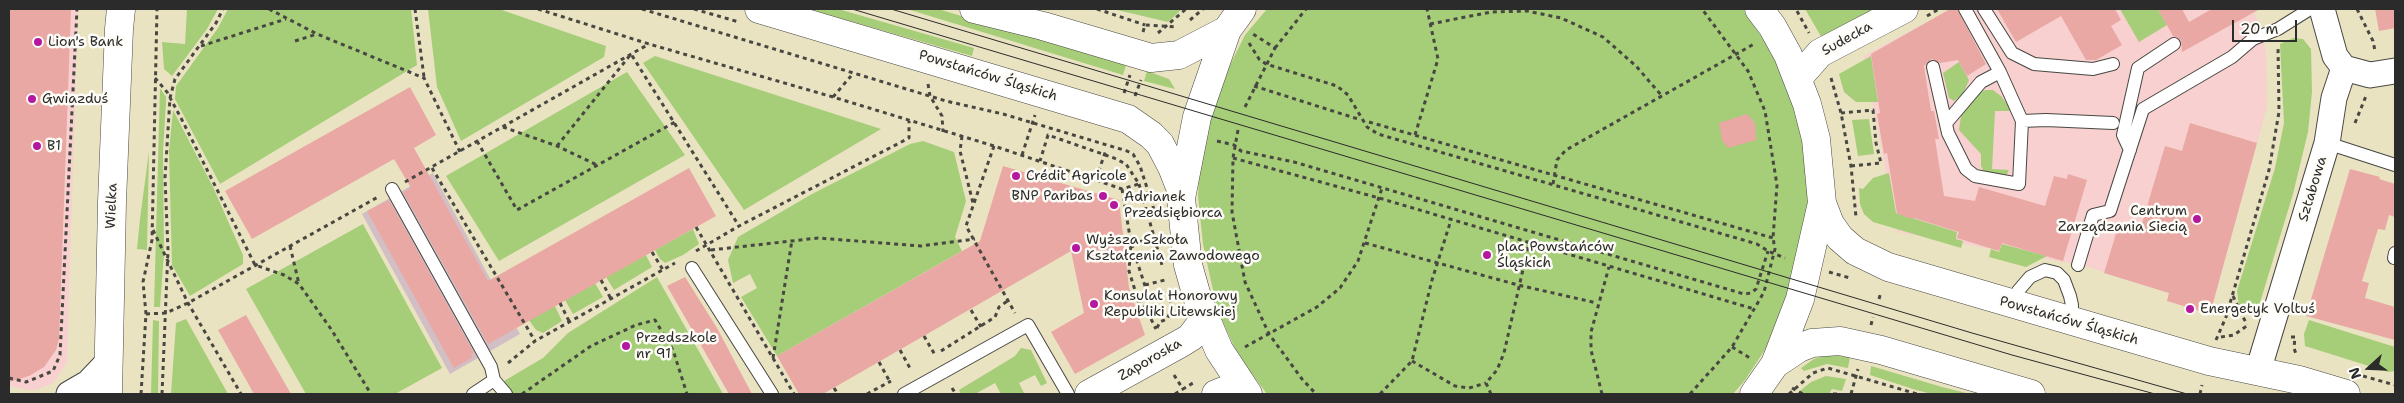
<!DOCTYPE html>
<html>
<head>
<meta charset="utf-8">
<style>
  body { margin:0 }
  #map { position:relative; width:2404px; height:403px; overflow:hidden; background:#eae3c2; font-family:"Shantell Sans",sans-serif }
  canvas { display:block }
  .frame { position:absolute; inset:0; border:10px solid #2b2b2b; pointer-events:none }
  .north { position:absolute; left:2344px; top:343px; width:50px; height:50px; -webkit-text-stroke:4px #fdfcf7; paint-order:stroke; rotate:250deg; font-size:14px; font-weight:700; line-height:20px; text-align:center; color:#2b2b2b }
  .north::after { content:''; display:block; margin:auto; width:18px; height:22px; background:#2b2b2b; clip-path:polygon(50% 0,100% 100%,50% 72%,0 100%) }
  .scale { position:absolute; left:2232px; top:20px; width:65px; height:22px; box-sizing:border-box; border:2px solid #2b2b2b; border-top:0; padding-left:6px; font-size:15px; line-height:18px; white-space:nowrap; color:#2b2b2b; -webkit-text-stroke:4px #fdfcf7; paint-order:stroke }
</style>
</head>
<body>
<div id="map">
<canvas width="2404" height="403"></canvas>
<div class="frame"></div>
<div class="north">N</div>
<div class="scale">20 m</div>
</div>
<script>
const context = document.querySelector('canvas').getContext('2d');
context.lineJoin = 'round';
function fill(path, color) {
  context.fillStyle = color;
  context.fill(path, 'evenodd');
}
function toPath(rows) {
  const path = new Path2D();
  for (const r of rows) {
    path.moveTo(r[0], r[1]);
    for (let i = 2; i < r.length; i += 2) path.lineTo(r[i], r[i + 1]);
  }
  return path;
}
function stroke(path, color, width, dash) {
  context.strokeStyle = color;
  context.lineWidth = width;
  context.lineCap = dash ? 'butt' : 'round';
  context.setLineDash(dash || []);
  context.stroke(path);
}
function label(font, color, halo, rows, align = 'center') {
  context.font = font + ' "Shantell Sans",sans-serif';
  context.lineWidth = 5;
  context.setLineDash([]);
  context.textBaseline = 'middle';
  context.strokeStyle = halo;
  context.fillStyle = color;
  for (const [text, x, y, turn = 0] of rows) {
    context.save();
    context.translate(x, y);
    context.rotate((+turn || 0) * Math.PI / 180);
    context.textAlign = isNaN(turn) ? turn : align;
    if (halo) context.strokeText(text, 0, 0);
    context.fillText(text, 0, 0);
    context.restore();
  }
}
fill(toPath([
  [9,9,78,9,67,363,53,383,36,390,27,390,9,386],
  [1951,9,2252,9,2261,27,2266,52,2267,107,2210,314,2167,301,2169,293,2085,266,1897,232,1864,56]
]), '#f7d0cf');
fill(toPath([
  [433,173,520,334,450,374,362,214]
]), '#d2bec5');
fill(toPath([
  [187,9,218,9,207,29,172,76,164,69,162,42,185,44],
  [228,9,411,9,417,65,220,184,175,99,176,86,218,28],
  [428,9,499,9,606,46,604,57,461,141,437,87],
  [808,9,838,9,974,48,972,56],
  [907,9,938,9,1126,65,1123,75],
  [1113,9,1182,9,1168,22],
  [1267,9,1743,9,1769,48,1785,81,1801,128,1807,164,1808,199,1805,232,1776,333,1745,380,1733,394,1267,394,1238,355,1217,309,1203,244,1198,196,1199,172,1210,119,1220,85,1245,35],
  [1805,9,1875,9,1822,38],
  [2120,9,2158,9,2167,25,2139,42],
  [2293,38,2303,39,2311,49,2312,92,2308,132,2293,194,2259,306,2247,314,2239,306,2237,291,2275,168,2284,123,2280,44],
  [655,56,881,129,744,210,643,63],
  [1871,56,1878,102,1856,102,1844,92,1839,74],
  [1959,62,1969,80,1963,94,1954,101,1949,98,1943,73],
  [1147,71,1169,79,1175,89,1144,81],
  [627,72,685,155,499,261,446,176],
  [160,88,166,97,166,102,163,151,164,253,160,307,154,307],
  [1985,90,1993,90,2001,96,2012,111,1995,111,1992,169,2009,170,2006,176,1985,174,1981,166,1981,154,1959,130,1961,116,1979,93],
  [173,110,213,187,243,255,243,264,190,296,172,265,169,151],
  [1869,119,1874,154,1858,156,1852,120],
  [923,141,954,152,966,201,955,237,962,251,777,356,741,297,757,288,750,274,733,283,728,260,738,237,812,194,910,144],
  [149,151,147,250,137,249,140,219],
  [1889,173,1896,213,1957,232,1956,239,1963,241,1961,248,1873,222,1864,214,1860,204,1859,188,1863,189,1873,178],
  [363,224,442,368,395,394,306,394,246,289],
  [693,229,699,244,683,255,665,263,660,259,655,250],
  [2002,244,2047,256,2026,267,1989,257,1991,249,1999,252],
  [646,255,652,267,614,290,606,277],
  [657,277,723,394,511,394,504,381,543,358,568,333],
  [595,283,603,297,573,314,565,300],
  [555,306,562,321,543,333,536,330,529,320],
  [186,319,228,394,171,394,176,323],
  [153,320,159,321,158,394,151,394],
  [2309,320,2395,347,2395,371,2388,372,2305,346,2304,334],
  [1021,348,1031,350,1047,383,1041,386,1035,375,1019,383,1024,393,1022,394,1001,394,995,383,975,394,961,394,959,390,1015,356],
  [1826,355,1850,357,1848,368,1827,364,1804,371,1801,368,1814,359],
  [1871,366,1942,387,1970,394,1932,394,1916,390,1870,375],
  [1826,376,1846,379,1842,391,1832,389,1829,394,1796,394,1811,382]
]), '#a6cd78');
fill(toPath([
  [9,9,71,9,59,339,56,350,44,367,29,376,9,382],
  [1950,9,1957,9,1986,64,1967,76,1958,60,1940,63,1932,59,1924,66,1931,111,1934,111,1939,139,1935,139,1944,196,1975,201,1979,187,2045,206,2054,176,2067,179,2068,174,2087,180,2063,261,2002,243,1999,251,1957,238,1959,232,1914,218,1908,218,1897,213,1887,153,1884,154,1877,114,1880,113,1871,54],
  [1997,9,2115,9,2121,20,2111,26,2122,45,2096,60,2086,60,2061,16,2016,42],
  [2158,9,2182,9,2189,22,2212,9,2260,9,2182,52,2181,40,2173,36],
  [2375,9,2395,9,2395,28,2379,31],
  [410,87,436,135,414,148,488,281,689,168,716,216,488,344,403,192,411,188,394,159,252,239,225,191],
  [1747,114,1755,123,1756,140,1728,148,1722,140,1719,123],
  [2190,123,2257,143,2210,314,2167,301,2169,293,2104,273,2119,224,2140,230,2165,146,2182,151],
  [1003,166,1119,200,1129,288,1145,335,1075,374,1051,332,1084,313,1071,251,823,394,799,394,777,356,980,241],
  [2350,169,2380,177,2379,179,2395,184,2395,217,2389,215,2385,230,2378,229,2362,281,2369,283,2365,298,2395,307,2395,340,2306,316],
  [389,200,474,353,471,354,473,357,454,368,367,211],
  [685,277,717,328,752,394,729,394,714,368,667,286],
  [246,315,267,352,291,394,254,394,218,330]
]), '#e9a8a3');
const lane = toPath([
  [1965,9,2000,72],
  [1984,9,2012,53,2034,64,2093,69,2113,64],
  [1933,67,1948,133,1966,169,1975,176,2019,184,2022,121,2046,120,2113,123],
  [1947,122,1981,82,2000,72,2022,121],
  [2327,143,2395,165],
  [2130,150,2123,135,2138,68,2174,44],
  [392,189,491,367,494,380,506,394],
  [2394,258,2395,253],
  [2078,265,2093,215,2110,211,2143,109,2232,57,2253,39,2278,29,2310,9],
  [692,268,772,394],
  [2013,304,2018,291,2030,277,2045,270,2057,273,2064,280,2070,296,2072,305,2071,322],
  [473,394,494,380],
  [904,394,1028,325,1068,394]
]);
const street = toPath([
  [2322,9,2335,56,2344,68],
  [2344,68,2370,75,2395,71],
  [2258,371,2327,143,2334,98,2344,68],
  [69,394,88,383,108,362]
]);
const secondary = toPath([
  [759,9,1128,119,1151,135,1160,144,1172,167,1181,190],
  [974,9,1043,26,1151,58,1179,55,1227,30],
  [1242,9,1227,30,1197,117,1181,198,1188,265,1198,300,1219,350,1248,394],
  [1798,78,1820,53,1904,9],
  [1822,203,1830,224,1840,238,1855,251,1888,267,2209,361,2299,380,2346,394],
  [1775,364,1799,348,1812,343,1840,341,1881,350,2031,394],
  [108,394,112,202,119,29,121,9],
  [1089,394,1183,342,1191,337,1204,319],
  [1216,394,1231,388,1243,388],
  [1754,394,1775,364,1800,299,1822,203,1816,139,1807,104,1788,55,1772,26,1759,9]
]);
stroke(lane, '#484742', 14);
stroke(street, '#484742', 27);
stroke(secondary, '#484742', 29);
stroke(toPath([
  [269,9,317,34,424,78,460,152],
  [415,9,424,77],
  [538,9,649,44,833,97,994,146,1122,189,1139,184,1126,164,1114,158,1048,135,1040,161],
  [642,9,946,101,1003,114,1127,151,1133,154,1140,166,1156,216],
  [694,9,739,22],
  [1097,9,1145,25],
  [2357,9,2373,41,2375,51],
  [1797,11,1809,33],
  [1927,16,1939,9],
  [1190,20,1203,9],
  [1430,24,1491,12,1527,11,1561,18,1603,37,1636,66,1662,96],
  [1143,32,1145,25,1176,27],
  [1158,33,1186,9],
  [295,41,317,34],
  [1249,43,1259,59,1266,64,1337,86,1348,95,1367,127,1378,134,1757,244,1768,251,1785,258],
  [201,46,286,19],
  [1275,48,1306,9],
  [155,78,167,92,182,120,255,265,284,275,299,284,331,329,371,394],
  [1831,78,1841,113,1851,166,1856,217],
  [928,84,930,96,942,116,943,132],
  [1254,86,1358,119],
  [1124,93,1130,75],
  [1135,96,1141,80],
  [833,97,851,76],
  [1245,107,1275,48,1253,34],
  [1841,113,1873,110,1876,143,1881,163,1851,166],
  [1369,122,1773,238],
  [2355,123,2366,96],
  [503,127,557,146,597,165],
  [1238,130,1233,158,1232,212,1245,282,1269,334,1302,379,1316,394],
  [1415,135,1438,59,1427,9],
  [962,136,960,151,973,203],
  [477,141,517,210,675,122],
  [1217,141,1234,145,1241,151,1294,162,1744,294,1751,293,1756,289,1768,251],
  [557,146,631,54,739,226],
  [994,146,966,226,1015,313],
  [1022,155,1035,115],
  [1233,158,1379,198,1754,309],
  [432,168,535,341],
  [1096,179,1106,150],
  [405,182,649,44],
  [1139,184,1162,265],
  [1553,184,1557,160,1566,150,1754,44],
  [1122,189,1131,243,1150,301,1146,309,1156,329],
  [696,227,794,394],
  [153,230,188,303,241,394],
  [1365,243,1518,285,1597,303],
  [290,246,299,284],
  [711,250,818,238,921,246,975,239],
  [696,251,739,226,909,138,909,121],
  [652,252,663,270],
  [1829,272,1850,278],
  [601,280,611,299],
  [1145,285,1165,280],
  [2233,296,2247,325],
  [1879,299,1881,292],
  [560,303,569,321],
  [1146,309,1139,303,1129,271,1131,243,1155,239],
  [971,310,981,327],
  [146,314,166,313,188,303,378,197],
  [1871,325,1873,317],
  [1157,328,1160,322,1167,319,1172,309,1169,296],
  [924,336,935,355],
  [2221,337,2234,335,2248,325],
  [2291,337,2295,337,2294,348,2296,354],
  [2216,340,2226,317,2269,170,2279,112,2278,47],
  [1245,347,1317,307,1340,288,1358,261,1382,188],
  [1732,347,1750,358],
  [900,350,911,370],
  [941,351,995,317,999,307,1009,300],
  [773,358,792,240],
  [1412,361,1455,386,1469,388,1486,383],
  [879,362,890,382],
  [508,363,535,341,675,263],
  [1174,375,1183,389,1193,383],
  [2363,376,2395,385],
  [9,378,26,382,53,371,60,355,77,9],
  [834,388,838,394],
  [952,388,956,394],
  [1792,388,1803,394],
  [141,394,146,314,143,282,152,240,157,9],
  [162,394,168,250,165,178,170,98,175,79,216,23,223,9],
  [522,394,591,346,636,325,655,320,673,350,687,394],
  [867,394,891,381],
  [1175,394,1183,389],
  [1380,394,1412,361,1432,280,1451,220],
  [1491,394,1486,383,1497,370,1504,353,1529,243],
  [1602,394,1591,350,1591,332,1609,267],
  [1690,394,1732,347,1764,292,1775,249,1773,238,1777,185,1765,111,1748,71,1702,9],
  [1789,394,1813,373,1828,368,1917,394],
  [1833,394,1838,394],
  [1851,394,1858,369],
  [2200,394,2202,385]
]), '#484742', 3, [4, 4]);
stroke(lane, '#fff', 12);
stroke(street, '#fff', 25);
stroke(secondary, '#fff', 28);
stroke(toPath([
  [852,9,2012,355,2155,394],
  [891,9,1972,333,2187,394]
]), '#2b2b2b', 1);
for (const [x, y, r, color] of [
  [38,42,5,"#b5179e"],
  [32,99,5,"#b5179e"],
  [37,146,5,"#b5179e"],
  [1016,176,5,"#b5179e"],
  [1103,196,5,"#b5179e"],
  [1114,205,5,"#b5179e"],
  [2197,219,5,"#b5179e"],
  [1076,248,5,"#b5179e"],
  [1487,255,5,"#b5179e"],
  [1094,304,5,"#b5179e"],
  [2190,309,5,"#b5179e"],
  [626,346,5,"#b5179e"]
]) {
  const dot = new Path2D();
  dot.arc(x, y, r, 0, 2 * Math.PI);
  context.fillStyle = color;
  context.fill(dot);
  stroke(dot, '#fdfcf7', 2);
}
label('14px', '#2b2b2b', '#fdfcf7', [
  ["Sudecka",1847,39,-29],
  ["Powstańców Śląskich",988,76,17],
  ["Sztabowa",2313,189,-73],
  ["Wielka",112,206,-88],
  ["Powstańców Śląskich",2069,321,16],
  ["Zaporoska",1150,360,-30]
]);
label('14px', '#2b2b2b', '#fdfcf7', [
  ["Lion's Bank",48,42],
  ["Gwiazduś",42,99],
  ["B1",47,146],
  ["Crédit Agricole",1026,176],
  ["BNP Paribas",1093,196,"right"],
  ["Adrianek",1124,197],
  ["Przedsiębiorca",1124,213],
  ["Centrum",2187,211,"right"],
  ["Zarządzania Siecią",2187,227,"right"],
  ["Wyższa Szkoła",1086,240],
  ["Kształcenia Zawodowego",1086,256],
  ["plac Powstańców",1497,247],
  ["Śląskich",1497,263],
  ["Konsulat Honorowy",1104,296],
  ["Republiki Litewskiej",1104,312],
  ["Energetyk Voltuś",2200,309],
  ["Przedszkole",636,338],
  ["nr 91",636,354]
], 'left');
</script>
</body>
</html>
